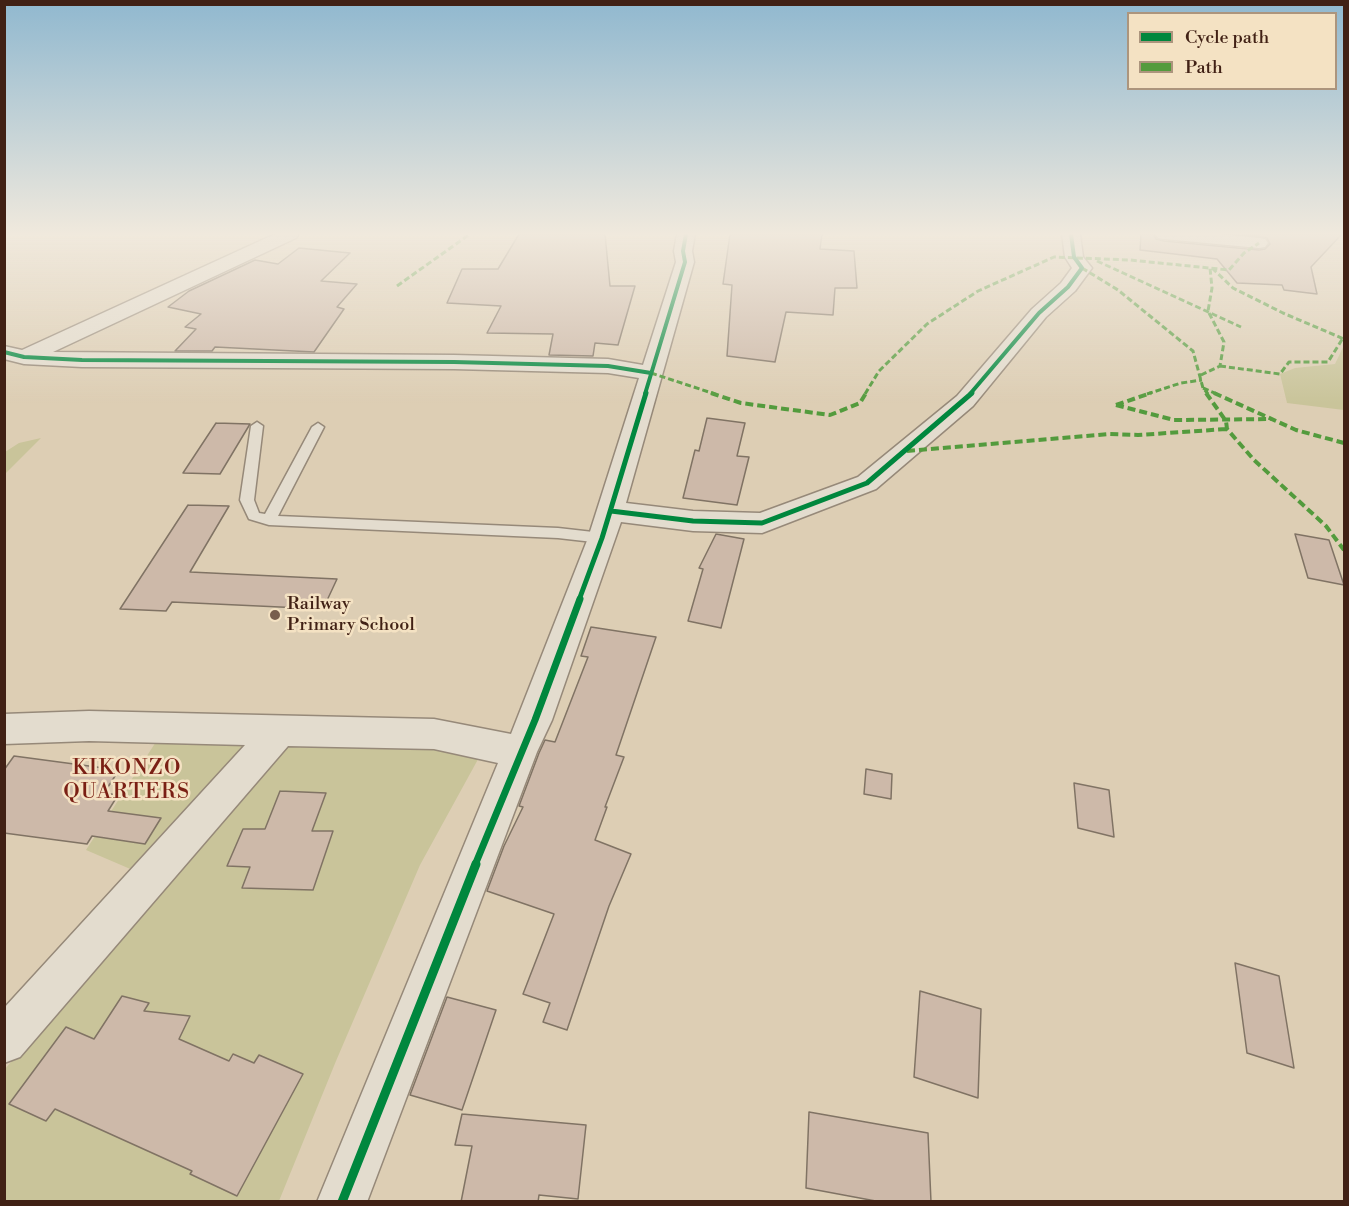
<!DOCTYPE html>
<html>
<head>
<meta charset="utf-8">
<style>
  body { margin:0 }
  #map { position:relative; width:1349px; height:1206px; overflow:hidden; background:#ddceb4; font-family:"Libre Bodoni",serif }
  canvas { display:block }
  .frame { position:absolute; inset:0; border:6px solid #412115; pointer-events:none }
  .legend { position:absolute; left:1127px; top:12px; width:210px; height:78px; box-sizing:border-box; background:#f4e2c3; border:2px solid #ac957d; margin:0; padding:8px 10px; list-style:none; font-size:18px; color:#412115 }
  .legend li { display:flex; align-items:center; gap:12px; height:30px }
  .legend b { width:30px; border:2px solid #ac957d }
</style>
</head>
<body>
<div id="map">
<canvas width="1349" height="1206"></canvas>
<div class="frame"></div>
<ul class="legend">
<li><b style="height:8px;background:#00873e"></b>Cycle path</li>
<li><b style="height:8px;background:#539b3d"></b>Path</li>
</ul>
</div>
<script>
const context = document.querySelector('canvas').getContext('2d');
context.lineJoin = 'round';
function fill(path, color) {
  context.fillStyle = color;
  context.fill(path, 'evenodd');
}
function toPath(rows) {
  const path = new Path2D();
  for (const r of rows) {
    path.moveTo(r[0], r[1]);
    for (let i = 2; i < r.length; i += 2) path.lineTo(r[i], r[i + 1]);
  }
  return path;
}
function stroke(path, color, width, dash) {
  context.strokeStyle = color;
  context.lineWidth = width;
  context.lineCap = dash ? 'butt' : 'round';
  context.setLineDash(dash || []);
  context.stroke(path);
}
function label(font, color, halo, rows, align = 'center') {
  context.font = font + ' "Libre Bodoni",serif';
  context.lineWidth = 5;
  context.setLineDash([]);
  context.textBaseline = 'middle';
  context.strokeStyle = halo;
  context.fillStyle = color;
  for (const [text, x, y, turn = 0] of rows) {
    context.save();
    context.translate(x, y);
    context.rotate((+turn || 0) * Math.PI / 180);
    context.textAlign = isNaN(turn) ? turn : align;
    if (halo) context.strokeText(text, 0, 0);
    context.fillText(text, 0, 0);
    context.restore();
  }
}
fill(toPath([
  [1344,345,1344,410,1287,403,1280,374,1295,368,1335,364],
  [41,438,5,474,5,452,19,443],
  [163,731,258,734,135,871,86,850],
  [364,740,482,752,420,865,336,1061,279,1201,5,1202,5,1069,276,749,299,741]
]), '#c9c49a');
const building = toPath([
  [519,234,605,234,610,286,635,286,618,345,595,343,593,356,549,355,553,334,487,333,501,306,447,303,462,269,498,269,519,234],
  [730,234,822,234,820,249,854,251,857,288,835,288,833,315,786,312,775,362,727,356,732,285,723,284,730,234],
  [1141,234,1153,234,1156,239,1164,241,1259,250,1265,249,1270,244,1267,238,1242,234,1342,234,1311,267,1317,294,1284,290,1282,285,1237,283,1217,259,1140,250,1141,234],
  [299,248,350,253,321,281,357,284,337,307,344,309,314,352,215,347,212,351,175,351,196,329,185,327,201,314,168,307,189,291,255,260,278,264,299,248],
  [707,418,745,423,737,456,749,457,737,505,683,498,695,450,699,451,707,418],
  [216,423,250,424,220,474,183,473,216,423],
  [188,505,229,506,190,572,337,579,323,609,172,602,166,611,120,609,188,505],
  [716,534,744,539,721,628,688,621,703,569,699,568,716,534],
  [1295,534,1329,540,1344,585,1308,578,1295,534],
  [591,627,656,637,616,755,624,757,605,807,607,807,595,840,631,854,609,906,567,1030,543,1022,550,1003,523,994,554,914,487,891,504,846,523,807,519,806,539,753,545,740,555,742,588,657,581,656,591,627],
  [14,756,119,770,104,793,118,795,108,811,161,818,145,844,92,836,87,844,4,833,4,770,14,756],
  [866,769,892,774,891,799,864,794,866,769],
  [1074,783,1109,790,1114,837,1078,828,1074,783],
  [280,791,326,793,312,831,333,831,313,890,242,888,250,867,227,866,243,829,265,829,280,791],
  [1235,963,1279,976,1294,1068,1247,1053,1235,963],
  [920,991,981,1009,978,1098,914,1077,920,991],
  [122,996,149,1003,144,1011,190,1016,179,1039,229,1061,233,1054,254,1063,259,1055,303,1074,237,1196,190,1174,192,1171,55,1109,46,1121,9,1104,66,1027,94,1039,122,996],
  [447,997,496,1010,462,1110,410,1095,447,997],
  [809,1112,928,1133,931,1202,881,1202,806,1188,809,1112],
  [462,1114,586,1125,578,1199,539,1195,538,1202,461,1202,472,1146,455,1145,462,1114]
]);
fill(building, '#cdb9a9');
stroke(building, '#807364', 1.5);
const service = toPath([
  [257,422,263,426,254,500,259,513,265,514,312,427,318,423,324,427,278,516,558,528,602,533,609,538,602,543,558,538,269,525,249,519,240,500,251,426,257,422]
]);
const minor = toPath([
  [275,234,299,234,296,238,53,352,454,355,608,359,643,365,676,262,674,251,677,234,695,234,692,251,694,262,626,503,693,511,760,513,858,477,957,396,1032,309,1061,283,1072,268,1065,257,1062,234,1080,234,1083,257,1092,268,1075,291,1046,317,973,406,876,489,762,533,693,531,621,522,552,720,537,752,367,1202,317,1202,498,763,434,749,288,746,20,1057,4,1063,4,1008,245,745,89,741,4,744,4,714,89,711,434,719,511,734,588,538,639,378,608,373,454,369,82,367,24,364,4,359,4,346,22,350,275,234],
  [1155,234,1221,234,1259,238,1265,239,1268,243,1265,247,1259,248,1164,239,1158,238,1155,234]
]);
stroke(service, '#968979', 3);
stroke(minor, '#968979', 3);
fill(service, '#e3dcce');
fill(minor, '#e3dcce');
stroke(toPath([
  [1097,261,1241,327],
  [1082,268,1118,290,1193,351,1203,388,1208,394],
  [1212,268,1233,288,1283,313,1344,339],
  [397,286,470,234],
  [1220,366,1280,374,1289,362,1328,362,1343,338],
  [651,373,715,394],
  [1201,375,1220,366,1224,342,1208,311,1212,288,1210,268],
  [1203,388,1217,394],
  [865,394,879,371,927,324,978,291,1054,257,1130,260,1229,270,1244,253,1259,243],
  [1147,394,1181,383,1202,380]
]), '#539b3d', 3, [6, 3]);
stroke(toPath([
  [711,393,741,403,830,415,860,403,866,393],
  [1206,393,1226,421,1227,429,1254,460,1326,526,1344,550],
  [1214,393,1296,430,1344,443],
  [1116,405,1174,420,1272,419],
  [1116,405,1151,393],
  [907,451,1109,434,1138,435,1227,429]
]), '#539b3d', 4, [8, 4]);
stroke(toPath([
  [4,352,24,357,82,360,454,362,608,366,651,373],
  [645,394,685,262,683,251,686,234],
  [970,394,1039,313,1068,287,1082,268,1074,257,1071,234]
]), '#00873e', 4);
stroke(toPath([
  [611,511,693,521,762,523,867,483,972,393],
  [579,600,602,538,646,393]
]), '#00873e', 5);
stroke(toPath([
  [475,865,535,720,580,599]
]), '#00873e', 7);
stroke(toPath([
  [342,1202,476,864]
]), '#00873e', 9);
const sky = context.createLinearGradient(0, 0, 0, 403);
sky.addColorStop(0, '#90b8cf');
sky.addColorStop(0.58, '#f0e9dd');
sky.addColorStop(1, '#f0e9dd00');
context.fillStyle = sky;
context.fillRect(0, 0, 1349, 403);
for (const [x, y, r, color] of [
  [275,615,6,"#785e4d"]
]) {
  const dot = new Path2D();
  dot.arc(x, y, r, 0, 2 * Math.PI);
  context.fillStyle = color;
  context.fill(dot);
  stroke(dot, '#f4e2c3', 2);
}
label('18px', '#412115', '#f4e2c3', [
  ["Railway",287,605],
  ["Primary School",287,626]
], 'left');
context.letterSpacing = '1.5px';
label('21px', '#7a1f14', '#f4e2c3', [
  ["KIKONZO",127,769],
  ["QUARTERS",127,793]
]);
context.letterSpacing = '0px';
</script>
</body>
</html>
